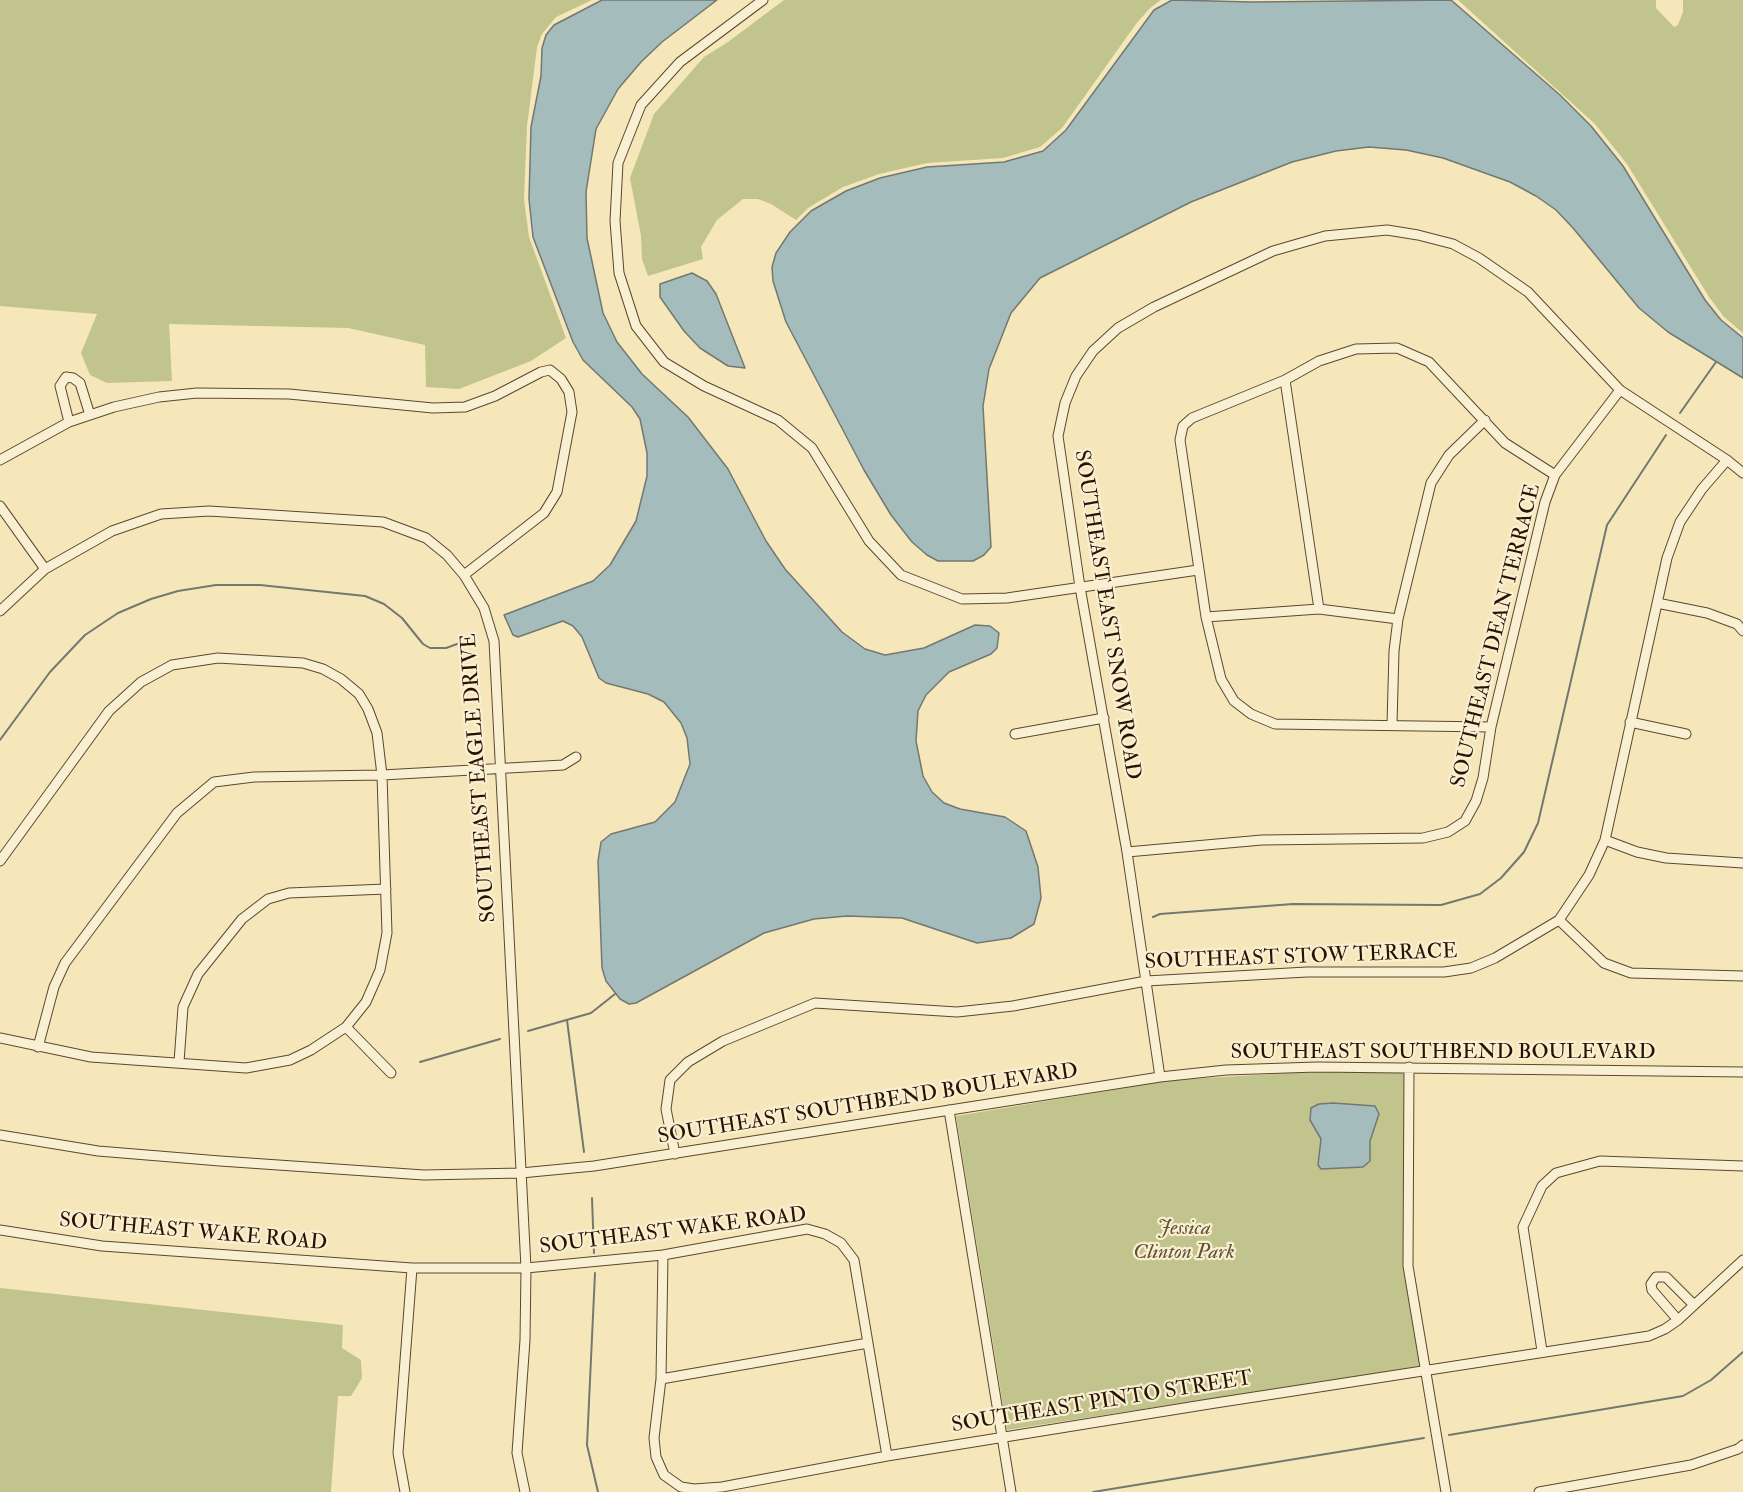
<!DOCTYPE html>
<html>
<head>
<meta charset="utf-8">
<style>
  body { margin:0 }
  canvas { display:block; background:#f6e7ba }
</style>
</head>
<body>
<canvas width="1743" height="1492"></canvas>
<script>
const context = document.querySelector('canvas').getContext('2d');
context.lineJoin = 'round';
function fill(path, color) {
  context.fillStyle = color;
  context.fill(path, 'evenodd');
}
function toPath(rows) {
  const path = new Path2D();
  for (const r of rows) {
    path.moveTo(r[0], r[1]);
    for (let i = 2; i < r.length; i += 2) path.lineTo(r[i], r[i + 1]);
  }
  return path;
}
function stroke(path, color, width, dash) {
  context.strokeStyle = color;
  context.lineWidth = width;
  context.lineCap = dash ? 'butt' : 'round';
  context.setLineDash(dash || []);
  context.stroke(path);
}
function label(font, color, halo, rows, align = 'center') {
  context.font = font + ' "IM FELL Double Pica",serif';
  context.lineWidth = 4.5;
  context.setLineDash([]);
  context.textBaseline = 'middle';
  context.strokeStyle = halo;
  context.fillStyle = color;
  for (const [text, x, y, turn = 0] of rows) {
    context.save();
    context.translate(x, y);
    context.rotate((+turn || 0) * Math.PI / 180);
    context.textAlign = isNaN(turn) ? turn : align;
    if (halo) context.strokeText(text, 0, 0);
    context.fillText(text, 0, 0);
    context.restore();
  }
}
fill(toPath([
  [0,0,592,0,556,17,542,34,537,47,527,126,524,199,529,237,566,338,531,361,459,389,426,387,425,345,348,328,169,324,172,381,107,383,90,375,81,353,97,314,0,306],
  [784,0,1161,0,1150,8,1136,24,1062,128,1040,147,1003,158,927,163,879,174,843,187,808,208,796,220,771,204,758,199,743,199,717,220,701,247,703,259,648,276,642,259,641,236,630,178,654,114,704,57,728,42],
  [1458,0,1656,0,1656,8,1674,27,1678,25,1683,12,1683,0,1743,0,1743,333,1724,317,1709,297,1627,164,1595,124],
  [1405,1071,1404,1251,1421,1366,1007,1430,956,1116,1173,1080,1290,1073],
  [0,1288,343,1325,342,1348,361,1360,362,1378,351,1396,338,1396,331,1492,0,1492]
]), '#c1c48c');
const water = toPath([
  [602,0,717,0,662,42,641,62,618,89,596,129,586,192,587,238,603,313,617,342,642,374,688,417,728,469,766,541,785,569,842,632,865,649,885,655,924,648,975,625,990,626,999,633,997,648,991,654,949,672,926,695,918,711,916,741,923,776,932,792,944,803,960,809,1005,817,1026,831,1038,867,1041,898,1034,924,1011,938,977,943,902,918,847,916,814,919,764,933,636,1003,629,1004,620,999,606,981,602,968,598,861,601,842,611,834,655,822,675,802,690,764,687,738,681,723,664,702,648,694,606,683,599,678,582,637,573,626,563,621,518,637,513,635,504,615,593,581,610,565,636,521,647,476,647,453,640,419,632,407,583,360,573,342,533,237,529,199,531,127,541,76,542,48,546,35,554,25,602,0],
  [1172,0,1252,2,1451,0,1560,95,1591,126,1623,166,1705,300,1721,320,1743,338,1743,378,1668,332,1639,308,1573,228,1556,210,1536,196,1510,182,1443,158,1406,150,1369,147,1336,151,1292,162,1191,202,1040,278,1011,313,989,369,983,406,991,547,984,555,973,561,938,561,927,555,912,542,891,515,864,470,786,322,773,281,772,267,776,253,790,232,811,211,846,191,880,178,927,167,1004,162,1043,151,1066,130,1154,10,1172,0],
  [692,273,707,281,716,294,745,368,728,366,700,348,684,331,660,297,660,284,692,273],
  [1333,1103,1375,1106,1379,1114,1370,1141,1370,1161,1363,1167,1321,1169,1318,1165,1321,1139,1310,1120,1311,1108,1319,1104,1333,1103]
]);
fill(water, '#a4bcbc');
stroke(water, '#737871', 1.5);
stroke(toPath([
  [1680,413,1716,362],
  [0,740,50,672,85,635,118,613,151,599,178,591,216,585,260,585,365,596,384,604,402,618,423,644,430,648,446,648,471,639],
  [1153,917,1160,914,1293,904,1441,905,1480,894,1501,878,1524,852,1538,823,1607,525,1666,435],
  [567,1020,584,1152],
  [528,1031,591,1013,615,994],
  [420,1062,500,1039],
  [592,1198,594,1253],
  [595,1273,587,1445,598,1492],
  [1449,1435,1683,1396,1711,1380,1743,1352],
  [1093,1492,1424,1438]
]), '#737871', 2);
const minor = toPath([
  [763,0,680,62,641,105,618,163,615,221,619,273,636,326,664,362,704,386,778,420,812,448,869,541,901,575,962,599,1007,598,1198,570],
  [1285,380,1319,609],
  [69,422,60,386,66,377,73,378,80,383,90,415],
  [0,460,69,422,114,407,159,397,197,393,289,394,433,408,465,407,495,396,541,372,550,370,561,379,569,392,572,412,557,492,544,513,464,575],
  [0,506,45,569],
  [1657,603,1707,613,1737,624,1743,631],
  [0,611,45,569,112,531,161,514,209,511,383,522,426,538,447,555,464,575,484,608,494,641,526,1268,525,1340,517,1453,525,1492],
  [1206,617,1319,609,1398,619],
  [1630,722,1686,734],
  [1392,724,1394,651,1398,619,1431,483,1449,455,1485,420],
  [1491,727,1275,724,1251,714,1234,701,1221,679,1206,617,1180,440,1183,426,1192,418,1285,380,1319,361,1356,349,1397,348,1429,362,1505,443,1555,475],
  [1015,734,1104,718],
  [1605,840,1637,852,1666,858,1743,863],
  [1127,852,1262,840,1423,838,1448,832,1465,821,1476,801,1483,778,1491,727,1545,502,1555,475,1620,390],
  [0,861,109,711,141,682,172,665,218,658,303,663,323,669,341,679,359,694,368,709,377,733,382,775,387,933,380,970,366,1002,346,1027,311,1050,290,1060,246,1068,91,1057,0,1038],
  [1559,920,1604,963,1631,973,1743,976],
  [346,1027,391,1073],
  [38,1047,54,987,65,963,177,813,214,782,254,777,382,775,563,765,576,757],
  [179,1062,183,1007,198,974,242,919,268,899,289,893,386,889],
  [1409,1067,1408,1266,1446,1492],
  [1160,1077,1127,852,1080,587,1058,436,1065,403,1076,376,1093,351,1118,328,1154,307,1273,251,1325,236,1387,230,1418,235,1453,244,1479,258,1528,292,1620,390,1727,460,1743,473],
  [949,1110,1011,1492],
  [0,1135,98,1151,220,1161,424,1175,521,1173,594,1166,1160,1077,1226,1070,1317,1067,1743,1072],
  [675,1154,666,1109,670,1080,688,1062,723,1041,815,1003,957,1012,1013,1006,1146,981,1307,972,1444,972,1471,968,1495,958,1559,920,1589,875,1605,840,1667,558,1680,522,1702,489,1727,460],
  [0,1230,102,1246,412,1268,526,1268,663,1255,807,1229,825,1234,841,1243,854,1260,887,1456],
  [663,1255,661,1379,654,1438,656,1457,664,1475,681,1487,694,1489,722,1487,887,1456,1209,1404,1649,1336,1665,1329,1678,1320,1743,1260],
  [1678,1320,1652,1290,1651,1284,1656,1277,1666,1277,1694,1305],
  [1542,1351,1523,1227,1542,1186,1556,1173,1600,1161,1743,1166],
  [661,1379,868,1343],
  [405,1492,398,1453,412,1268],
  [1539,1492,1691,1465,1738,1449,1743,1445]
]);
stroke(minor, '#5d472e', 11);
stroke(minor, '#f9efd2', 9);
label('21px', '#2a1200', '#f9efd2', [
  ["SOUTHEAST EAST SNOW ROAD",1106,615,81],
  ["SOUTHEAST DEAN TERRACE",1497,636,-76],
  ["SOUTHEAST EAGLE DRIVE",480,778,-94],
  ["SOUTHEAST STOW TERRACE",1301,958,-2],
  ["SOUTHEAST SOUTHBEND BOULEVARD",1443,1053],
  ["SOUTHEAST SOUTHBEND BOULEVARD",868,1105,-9],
  ["SOUTHEAST WAKE ROAD",673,1232,-7],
  ["SOUTHEAST WAKE ROAD",193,1233,5],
  ["SOUTHEAST PINTO STREET",1102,1403,-9]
]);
label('italic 21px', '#5f5031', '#f9efd2', [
  ["Jessica",1184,1229],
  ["Clinton Park",1184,1253]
]);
</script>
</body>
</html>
